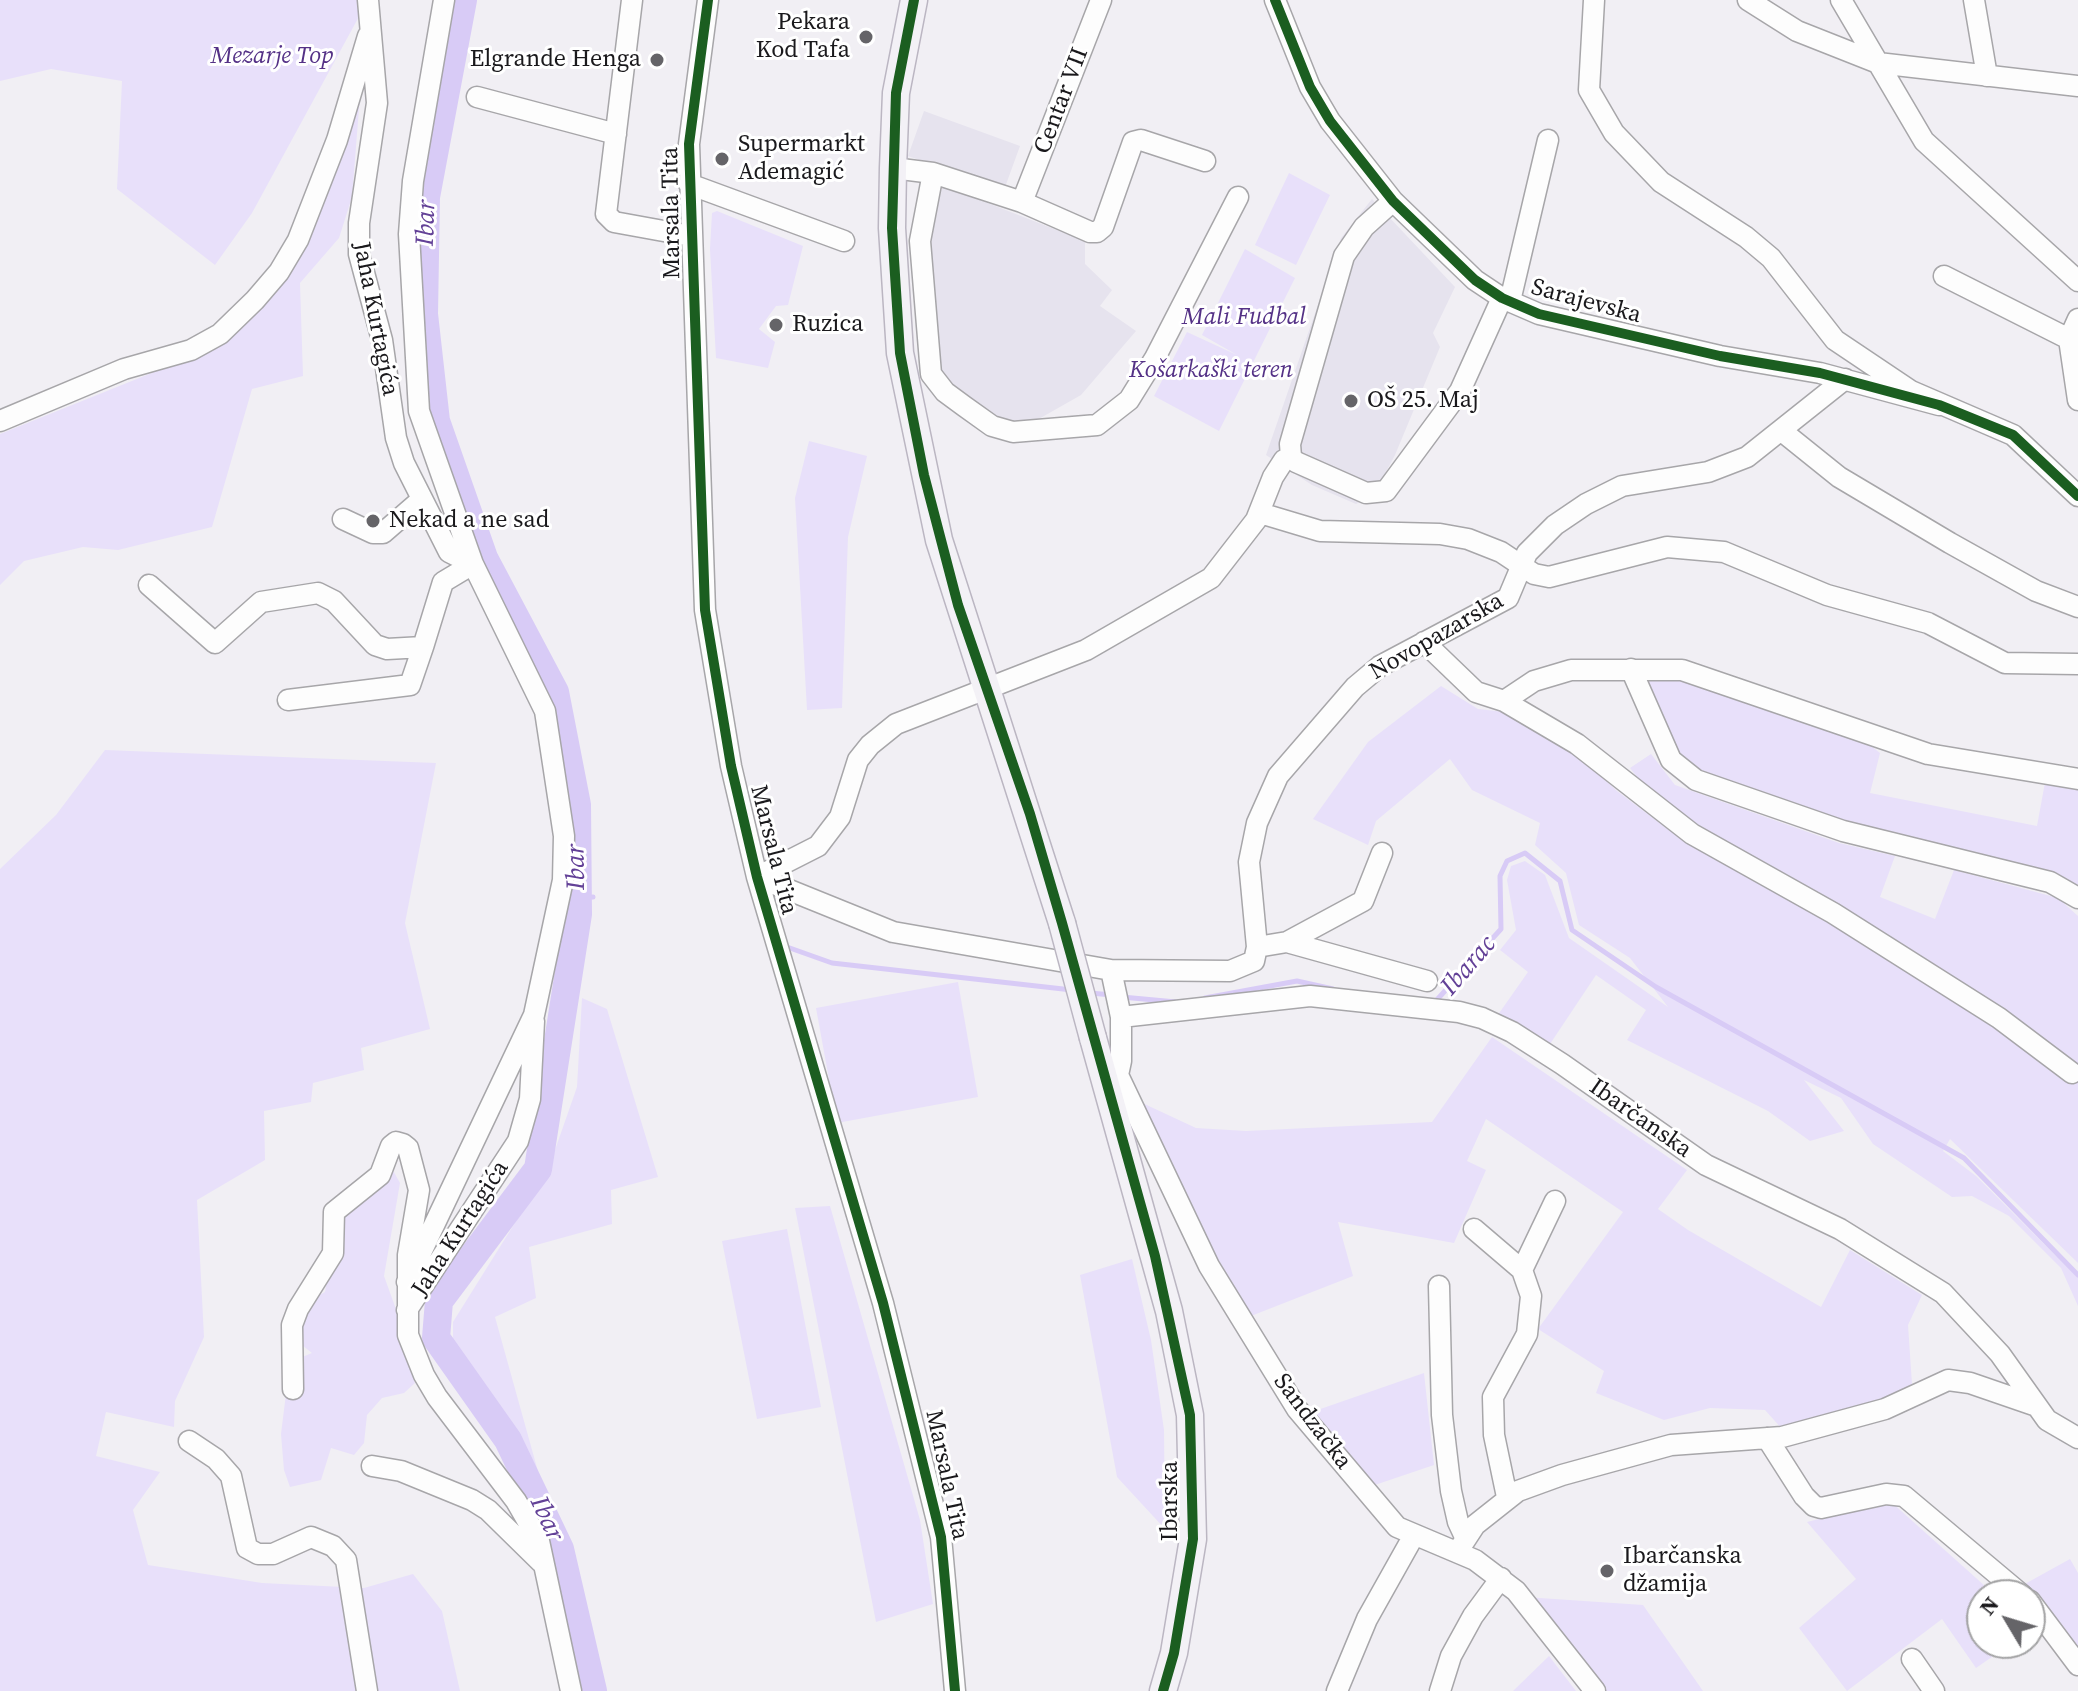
<!DOCTYPE html>
<html>
<head>
<meta charset="utf-8">
<style>
  body { margin:0 }
  #map { position:relative; width:2078px; height:1691px; overflow:hidden; background:#f1eff4; font-family:"Source Serif 4",serif }
  canvas { display:block }
  .north { position:absolute; left:1966px; top:1579px; width:80px; height:80px; box-sizing:border-box; background:#fff; border:2px solid #a3a3a4; border-radius:50%; rotate:308deg; font-size:22px; font-weight:700; line-height:32px; text-align:center; color:#1a191c }
  .north::after { content:''; display:block; margin:auto; width:28px; height:36px; background:#656468; clip-path:polygon(50% 0,100% 100%,50% 72%,0 100%) }
</style>
</head>
<body>
<div id="map">
<canvas width="2078" height="1691"></canvas>
<div class="north">N</div>
</div>
<script>
const context = document.querySelector('canvas').getContext('2d');
context.lineJoin = 'round';
function fill(path, color) {
  context.fillStyle = color;
  context.fill(path, 'evenodd');
}
function toPath(rows) {
  const path = new Path2D();
  for (const r of rows) {
    path.moveTo(r[0], r[1]);
    for (let i = 2; i < r.length; i += 2) path.lineTo(r[i], r[i + 1]);
  }
  return path;
}
function stroke(path, color, width, dash) {
  context.strokeStyle = color;
  context.lineWidth = width;
  context.lineCap = dash ? 'butt' : 'round';
  context.setLineDash(dash || []);
  context.stroke(path);
}
function label(font, color, halo, rows, align = 'center') {
  context.font = font + ' "Source Serif 4",serif';
  context.lineWidth = 6;
  context.setLineDash([]);
  context.textBaseline = 'middle';
  context.strokeStyle = halo;
  context.fillStyle = color;
  for (const [text, x, y, turn = 0] of rows) {
    context.save();
    context.translate(x, y);
    context.rotate((+turn || 0) * Math.PI / 180);
    context.textAlign = isNaN(turn) ? turn : align;
    if (halo) context.strokeText(text, 0, 0);
    context.fillText(text, 0, 0);
    context.restore();
  }
}
fill(toPath([
  [924,111,1020,146,1004,190,908,156],
  [944,186,1085,241,1085,264,1112,290,1100,306,1136,331,1081,395,1037,420,994,425,926,378,914,230],
  [1372,199,1455,287,1433,333,1440,347,1395,455,1374,494,1356,504,1312,485,1266,455,1341,238]
]), '#e6e3ee');
fill(toPath([
  [0,0,368,0,252,213,215,265,117,189,122,81,51,69,0,81],
  [360,96,352,197,339,238,300,283,303,376,252,389,212,527,118,550,83,547,24,561,0,585,0,434,194,356,282,259],
  [1289,173,1330,195,1296,265,1255,245],
  [717,211,803,246,788,305,776,306,759,329,775,342,768,368,716,358,710,249,712,213],
  [1245,249,1295,278,1219,431,1154,396,1187,332,1237,355,1202,335],
  [809,441,867,456,848,537,842,708,807,710,795,498],
  [1655,672,1865,741,1880,753,1870,793,2037,826,2046,777,2078,787,2078,884,2075,887,1843,825,1689,771,1652,710,1647,680],
  [1441,686,1478,709,1505,712,1573,750,1617,791,1669,830,1809,908,2078,1076,2078,1263,1950,1139,1943,1151,1976,1176,2078,1278,2078,1306,2061,1268,2009,1216,1972,1196,1952,1197,1873,1144,1841,1098,1804,1080,1844,1131,1810,1141,1768,1111,1627,1040,1646,1010,1596,975,1544,1053,1495,1019,1528,972,1500,950,1516,930,1507,880,1511,866,1525,861,1545,875,1569,938,1668,1007,1630,958,1579,925,1566,873,1535,845,1540,823,1472,790,1450,759,1376,821,1368,845,1313,819,1368,742],
  [105,750,436,763,405,923,430,1029,361,1048,364,1070,313,1083,311,1102,264,1111,265,1160,197,1200,204,1337,175,1401,174,1427,106,1412,96,1456,160,1472,133,1510,148,1565,262,1583,364,1588,413,1574,442,1611,460,1691,0,1691,0,869,56,815],
  [1651,754,1675,785,1839,843,1895,856,1880,897,1935,919,1954,870,2058,898,2078,916,2078,1072,1667,815,1630,768],
  [958,982,978,1097,837,1123,816,1008],
  [582,998,607,1009,658,1177,611,1190,612,1224,529,1247,536,1298,495,1317,539,1475,453,1345,453,1322,548,1170,577,1087],
  [1492,1037,1687,1170,1658,1209,1688,1230,1821,1307,1850,1250,1922,1295,1908,1325,1912,1384,1874,1410,1783,1430,1765,1410,1710,1408,1664,1420,1596,1393,1604,1371,1538,1329,1623,1212,1486,1119,1467,1161,1486,1170,1454,1243,1338,1222,1353,1276,1251,1316,1201,1230,1136,1100,1196,1128,1246,1131,1432,1122],
  [386,1158,400,1183,384,1276,401,1323,403,1350,415,1383,404,1393,382,1398,367,1415,364,1443,354,1455,331,1448,321,1480,290,1487,284,1470,281,1434,290,1362,312,1353,293,1338,305,1303,325,1292,337,1213],
  [830,1206,920,1520,933,1604,876,1622,795,1208],
  [787,1229,821,1407,757,1419,722,1241],
  [1132,1259,1151,1340,1164,1430,1165,1529,1117,1477,1080,1275],
  [1424,1373,1434,1465,1366,1488,1306,1414],
  [1890,1501,1995,1595,1982,1595,1982,1643,2012,1643,1976,1668,1942,1619,1847,1691,1799,1628,1856,1579,1807,1522],
  [2070,1559,2078,1573,2078,1664,2023,1585],
  [1525,1597,1643,1605,1703,1691,1594,1691],
  [1549,1656,1576,1691,1513,1691]
]), '#e8e0fa');
stroke(toPath([
  [578,898,593,897],
  [787,947,832,963,1072,990],
  [1090,993,1112,995],
  [1122,997,1176,1002],
  [1205,998,1297,981,1333,989],
  [1434,1003,1501,929,1500,876,1507,861,1525,853,1560,881,1572,930,1656,987,1964,1158,2078,1275]
]), '#d8cbf6', 5);
stroke(toPath([
  [463,0,426,197,424,314,436,421,484,558,555,692,577,805,578,914,538,1169,439,1301,436,1338,508,1440,560,1549,593,1691]
]), '#d8cbf6', 28);
const minor = toPath([
  [368,0,377,103,359,223,359,254,382,340,396,438,404,463,449,552,473,564],
  [632,0,606,214,614,222,691,236],
  [708,0,689,144,705,610,731,766,757,877,883,1303,941,1537,955,1691],
  [1275,0,1310,87,1330,121,1393,201,1475,280,1502,298,1539,314,1720,356,1820,373,1939,405],
  [1594,0,1589,90,1614,133,1661,182,1746,237,1771,258,1835,340,1911,391,2013,435,2078,496],
  [1748,0,1797,31,1878,63,2078,86],
  [1841,0,1924,141,2078,281],
  [1974,0,1987,76],
  [477,97,616,134],
  [893,168,933,173,1022,202,1090,232,1097,232,1103,227,1133,142,1141,140,1205,161],
  [933,173,920,241,931,374,945,392,964,406,992,426,1013,432,1097,425,1129,400,1155,358,1238,197],
  [689,184,844,241],
  [1393,201,1364,227,1344,256,1290,444,1291,457,1296,462,1366,493,1386,491,1460,391,1502,298],
  [1022,202,1101,0],
  [1944,276,2069,339],
  [1510,301,1548,140],
  [2078,319,2069,339,2078,400],
  [0,421,124,369,191,350,220,334,255,300,279,272,298,240,337,140,368,36],
  [1783,432,1839,477,1950,543,2036,591,2078,607],
  [1260,513,1320,531,1440,534,1468,539,1501,552,1534,574,1549,577,1667,547,1724,552,1827,595,1928,623,2005,663,2078,664],
  [343,519,373,533,383,533,421,500],
  [149,585,215,643,261,602,318,593,334,601,375,645,387,649,423,647,443,582,473,564],
  [1424,642,1476,692,1504,701,1534,681,1571,670,1682,670,1928,754,2078,779],
  [1631,669,1671,760,1696,780,1843,831,2050,882,2078,898],
  [288,700,410,685,423,647],
  [1504,701,1577,744,1692,834,1833,913,1999,1018,2072,1073],
  [757,877,818,846,840,817,858,760,870,745,896,724,1086,650,1211,578,1256,520,1273,477,1284,460,1291,457],
  [757,877,893,932,1111,970,1121,1017,1121,1061,1118,1075,1105,1078],
  [1287,942,1427,981],
  [1257,947,1287,942,1363,901,1382,853],
  [1111,970,1230,971,1254,961,1257,947,1249,862,1257,823,1278,776,1355,687,1380,666,1508,598,1527,553,1555,525,1586,504,1622,486,1708,472,1747,457,1845,379],
  [1121,1017,1310,996,1459,1012,1482,1018,1512,1032,1562,1064,1706,1165,1840,1229,1943,1293,2000,1354,2047,1420,2078,1438],
  [1118,1075,1209,1266,1297,1409,1397,1527,1475,1560,1516,1591,1595,1691],
  [1474,1229,1522,1270,1531,1296,1527,1334,1493,1397,1494,1435,1507,1497],
  [1522,1270,1555,1201],
  [407,1282,534,1015,563,880,564,836,545,711,473,564,419,411,409,234,413,181,444,0],
  [1439,1286,1442,1415,1451,1491,1458,1522,1465,1537],
  [407,1310,518,1141,530,1099,534,1021],
  [293,1389,292,1325,298,1309,333,1253,334,1212,380,1175,391,1146,396,1142,403,1144,408,1148,419,1190,408,1255,408,1335,424,1375,437,1397,516,1501,539,1541,571,1691],
  [1767,1438,1804,1496,1814,1506,1821,1508,1886,1494,1904,1496,2022,1595],
  [189,1441,216,1459,231,1476,247,1548,258,1554,273,1554,311,1537,333,1546,346,1560,367,1691],
  [372,1466,401,1471,472,1500,488,1510,541,1562],
  [1458,1551,1475,1525,1518,1491,1562,1475,1671,1445,1782,1437,1885,1409,1948,1380,1970,1383,2034,1405],
  [2030,1601,2078,1665],
  [1912,1659,1934,1691],
  [1337,1691,1367,1619,1413,1537],
  [1440,1691,1451,1656,1473,1616,1501,1578]
]);
const major = toPath([
  [914,0,896,93,893,168,892,228,900,353,939,540,1062,923],
  [1093,1038,1169,1311,1190,1415,1193,1539,1174,1653,1163,1691]
]);
stroke(minor, '#a7a6a9', 23);
stroke(major, '#bbb6c2', 29);
stroke(minor, '#fdfdfd', 20);
stroke(major, '#f3f1f6', 26);
const majorBridge = toPath([
  [1062,923,1093,1038]
]);
stroke(majorBridge, '#bbb6c2', 29, []);
stroke(majorBridge, '#f3f1f6', 26);
stroke(toPath([
  [708,0,689,144,705,610,731,766,757,877,883,1303,941,1537,955,1691],
  [914,0,896,93,892,228,900,353,924,475,958,605,1030,814,1062,923,1155,1256,1190,1415,1193,1539,1174,1653,1163,1691],
  [1275,0,1310,87,1330,121,1393,201,1475,280,1502,298,1539,314,1720,356,1820,373,1939,405,2013,435,2078,496]
]), '#1b5e20', 10);
for (const [x, y, r, color] of [
  [866,37,8,"#656468"],
  [657,60,8,"#656468"],
  [722,159,8,"#656468"],
  [776,325,8,"#656468"],
  [1351,401,8,"#656468"],
  [373,521,8,"#656468"],
  [1607,1571,8,"#656468"]
]) {
  const dot = new Path2D();
  dot.arc(x, y, r, 0, 2 * Math.PI);
  context.fillStyle = color;
  context.fill(dot);
  stroke(dot, '#fff', 3);
}
label('24px', '#1a191c', '#fff', [
  ["Pekara",850,23,"right"],
  ["Kod Tafa",850,51,"right"],
  ["Elgrande Henga",641,60,"right"],
  ["Supermarkt",738,145],
  ["Ademagić",738,173],
  ["Ruzica",792,325],
  ["OŠ 25. Maj",1367,401],
  ["Nekad a ne sad",389,521],
  ["Ibarčanska",1623,1557],
  ["džamija",1623,1585]
], 'left');
label('italic 24px', '#543186', '#fff', [
  ["Mezarje Top",272,57],
  ["Mali Fudbal",1244,318],
  ["Košarkaški teren",1211,371]
]);
label('24px', '#1a191c', '#fff', [
  ["Centar VII",1062,101,-69],
  ["Marsala Tita",672,213,-91],
  ["Sarajevska",1586,302,15],
  ["Jaha Kurtagića",375,319,79],
  ["Novopazarska",1437,637,-30],
  ["Marsala Tita",773,850,76],
  ["Ibarčanska",1640,1119,35],
  ["Jaha Kurtagića",461,1229,-57],
  ["Sandzačka",1312,1422,53],
  ["Marsala Tita",946,1475,78],
  ["Ibarska",1171,1501,-90]
]);
label('italic 26px', '#634197', '#fff', [
  ["Ibar",427,223,-88],
  ["Ibar",577,867,-91],
  ["Ibarac",1469,966,-49],
  ["Ibar",546,1519,65]
]);
</script>
</body>
</html>
